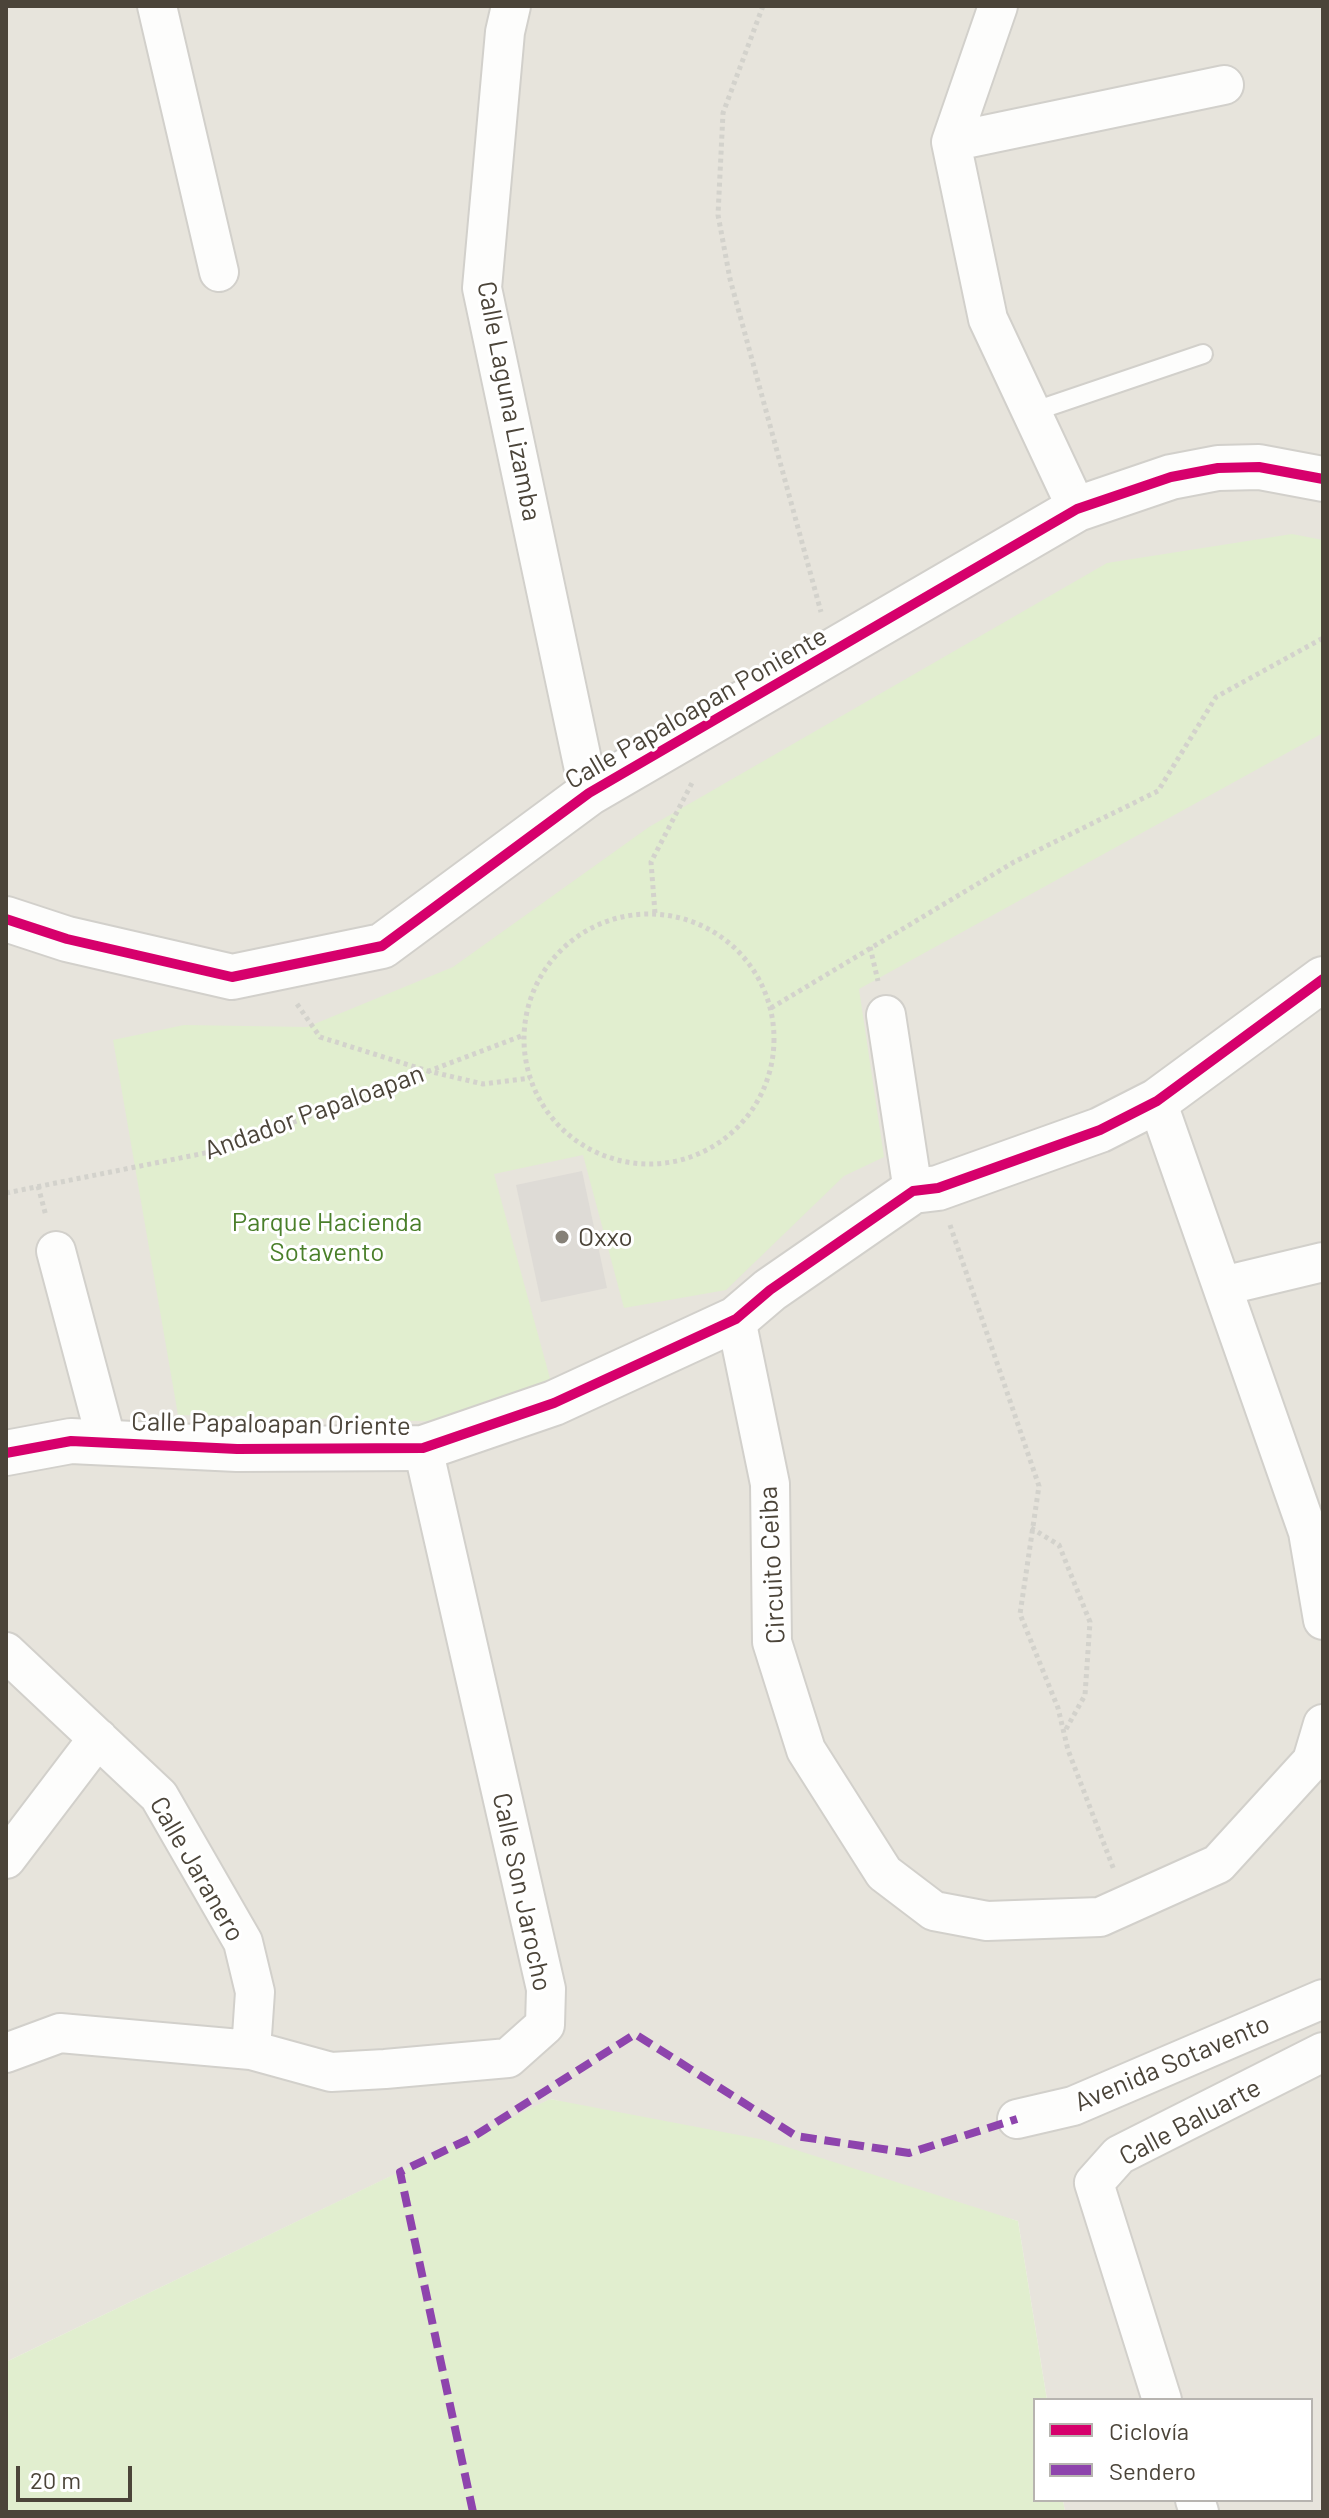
<!DOCTYPE html>
<html>
<head>
<meta charset="utf-8">
<style>
  body { margin:0 }
  #map { position:relative; width:1329px; height:2518px; overflow:hidden; background:#f4f2ee; font-family:Barlow,sans-serif }
  canvas { display:block }
  .frame { position:absolute; inset:0; border:8px solid #4b4439; pointer-events:none }
  .legend { position:absolute; left:1033px; top:2398px; width:280px; height:104px; box-sizing:border-box; background:#fff; border:2px solid #b7b4b0; margin:0; padding:10px 14px; list-style:none; font-size:24px; color:#4b4439 }
  .legend li { display:flex; align-items:center; gap:16px; height:40px }
  .legend b { width:40px; border:2px solid #b7b4b0 }
  .scale { position:absolute; left:16px; top:2466px; width:116px; height:36px; box-sizing:border-box; border:4px solid #4b4439; border-top:0; padding-left:10px; font-size:24px; line-height:28px; white-space:nowrap; color:#4b4439; -webkit-text-stroke:6px #fff; paint-order:stroke }
</style>
</head>
<body>
<div id="map">
<canvas width="1329" height="2518"></canvas>
<div class="frame"></div>
<ul class="legend">
<li><b style="height:10px;background:#d6006c"></b>Ciclovía</li>
<li><b style="height:10px;background:#8e44ad"></b>Sendero</li>
</ul>
<div class="scale">20 m</div>
</div>
<script>
const context = document.querySelector('canvas').getContext('2d');
context.lineJoin = 'round';
function fill(path, color) {
  context.fillStyle = color;
  context.fill(path, 'evenodd');
}
function toPath(rows) {
  const path = new Path2D();
  for (const r of rows) {
    if (r.length === 3) {
      path.moveTo(r[0] + r[2], r[1]);
      path.arc(r[0], r[1], r[2], 0, 2 * Math.PI);
      continue;
    }
    path.moveTo(r[0], r[1]);
    for (let i = 2; i < r.length; i += 2) path.lineTo(r[i], r[i + 1]);
  }
  return path;
}
function stroke(path, color, width, dash) {
  context.strokeStyle = color;
  context.lineWidth = width;
  context.lineCap = dash ? 'butt' : 'round';
  context.setLineDash(dash || []);
  context.stroke(path);
}
function label(font, color, halo, rows, align = 'center') {
  context.font = font + ' Barlow,sans-serif';
  context.lineWidth = 6;
  context.setLineDash([]);
  context.textBaseline = 'middle';
  context.strokeStyle = halo;
  context.fillStyle = color;
  for (const [text, x, y, turn = 0] of rows) {
    context.save();
    context.translate(x, y);
    context.rotate((+turn || 0) * Math.PI / 180);
    context.textAlign = isNaN(turn) ? turn : align;
    if (halo) context.strokeText(text, 0, 0);
    context.fillText(text, 0, 0);
    context.restore();
  }
}
fill(toPath([
  [6,6,1323,6,1323,2512,1065,2512,1063,2500,1311,2500,1311,2400,1047,2400,1018,2221,551,2099,6,2362]
]), '#e7e4dc');
fill(toPath([
  [1292,534,1323,540,1323,733,859,989,884,1157,844,1176,726,1290,624,1308,583,1155,494,1174,551,1382,455,1422,178,1415,113,1040,184,1025,307,1027,453,967,649,827,1107,563],
  [550,2099,765,2140,1018,2221,1047,2400,1035,2400,1035,2500,1063,2500,1065,2512,6,2512,6,2362]
]), '#e1eecf');
fill(toPath([
  [582,1171,607,1288,541,1302,516,1185]
]), '#dedbd6');
const service = toPath([
  [1032,412,1203,354]
]);
const minor = toPath([
  [157,6,219,272],
  [511,6,505,32,482,288,589,793],
  [998,6,951,142,988,319,1077,509],
  [951,142,1224,85],
  [886,1015,913,1191],
  [1157,1101,1308,1532,1323,1620],
  [56,1251,107,1443],
  [1223,1286,1323,1262],
  [736,1319,770,1484,772,1642,806,1750,884,1873,934,1911,987,1921,1100,1917,1218,1864,1312,1761,1323,1724],
  [6,1652,159,1796,243,1942,255,1992,251,2050],
  [6,1859,98,1738],
  [6,2053,60,2033,251,2050,331,2072,385,2069,508,2058,545,2025,546,1989,423,1448],
  [1017,2119,1073,2106,1323,1999],
  [1162,2400,1094,2183,1119,2155,1323,2052],
  [1195,2500,1199,2512]
]);
const tertiary = toPath([
  [6,919,67,939,232,977,382,946,589,793,1077,509,1171,477,1218,468,1259,467,1323,479],
  [6,1453,71,1441,237,1449,423,1448,554,1403,736,1319,770,1290,913,1191,938,1188,1100,1130,1157,1101,1323,979]
]);
stroke(service, '#d2d0cb', 22);
stroke(minor, '#d2d0cb', 42);
stroke(tertiary, '#d2d0cb', 48);
stroke(toPath([
  [763,6,723,113,718,215,730,279,821,612],
  [655,913,651,862,693,781],
  [649,1039,125],
  [870,947,878,981],
  [297,1004,320,1037,428,1071,483,1084,530,1078],
  [771,1008,1014,862,1158,791,1216,697,1323,638],
  [38,1186,46,1216],
  [6,1193,220,1150,524,1035],
  [950,1225,1039,1486,1020,1614,1058,1708,1068,1750,1114,1870],
  [1031,1528,1059,1545,1090,1622,1085,1695,1065,1731]
]), '#d3d2cc', 5, [4, 4]);
stroke(service, '#fdfdfc', 18);
stroke(minor, '#fdfdfc', 38);
stroke(tertiary, '#fdfdfc', 44);
stroke(toPath([
  [473,2512,400,2172,473,2137,635,2034,796,2136,909,2153,1017,2119]
]), '#8e44ad', 8, [16, 8]);
stroke(toPath([
  [6,919,67,939,232,977,382,946,589,793,1077,509,1171,477,1218,468,1259,467,1323,479],
  [6,1453,71,1441,237,1449,423,1448,554,1403,736,1319,770,1290,913,1191,938,1188,1100,1130,1157,1101,1323,979]
]), '#d6006c', 10);
for (const [x, y, r, color] of [
  [562,1237,8,"#868178"]
]) {
  const dot = new Path2D();
  dot.arc(x, y, r, 0, 2 * Math.PI);
  context.fillStyle = color;
  context.fill(dot);
  stroke(dot, '#fff', 3);
}
label('26px', '#4b4439', '#fff', [
  ["Calle Laguna Lizamba",509,401,79],
  ["Calle Papaloapan Poniente",696,708,-30],
  ["Andador Papaloapan",314,1112,-20],
  ["Calle Papaloapan Oriente",271,1424,1],
  ["Circuito Ceiba",772,1565,-93],
  ["Calle Jaranero",197,1869,60],
  ["Calle Son Jarocho",522,1892,78],
  ["Avenida Sotavento",1172,2063,-23],
  ["Calle Baluarte",1190,2122,-28]
]);
label('26px', '#4a7f2a', '#fff', [
  ["Parque Hacienda",327,1222],
  ["Sotavento",327,1252]
]);
label('26px', '#4b4439', '#fff', [
  ["Oxxo",578,1237]
], 'left');
</script>
</body>
</html>
